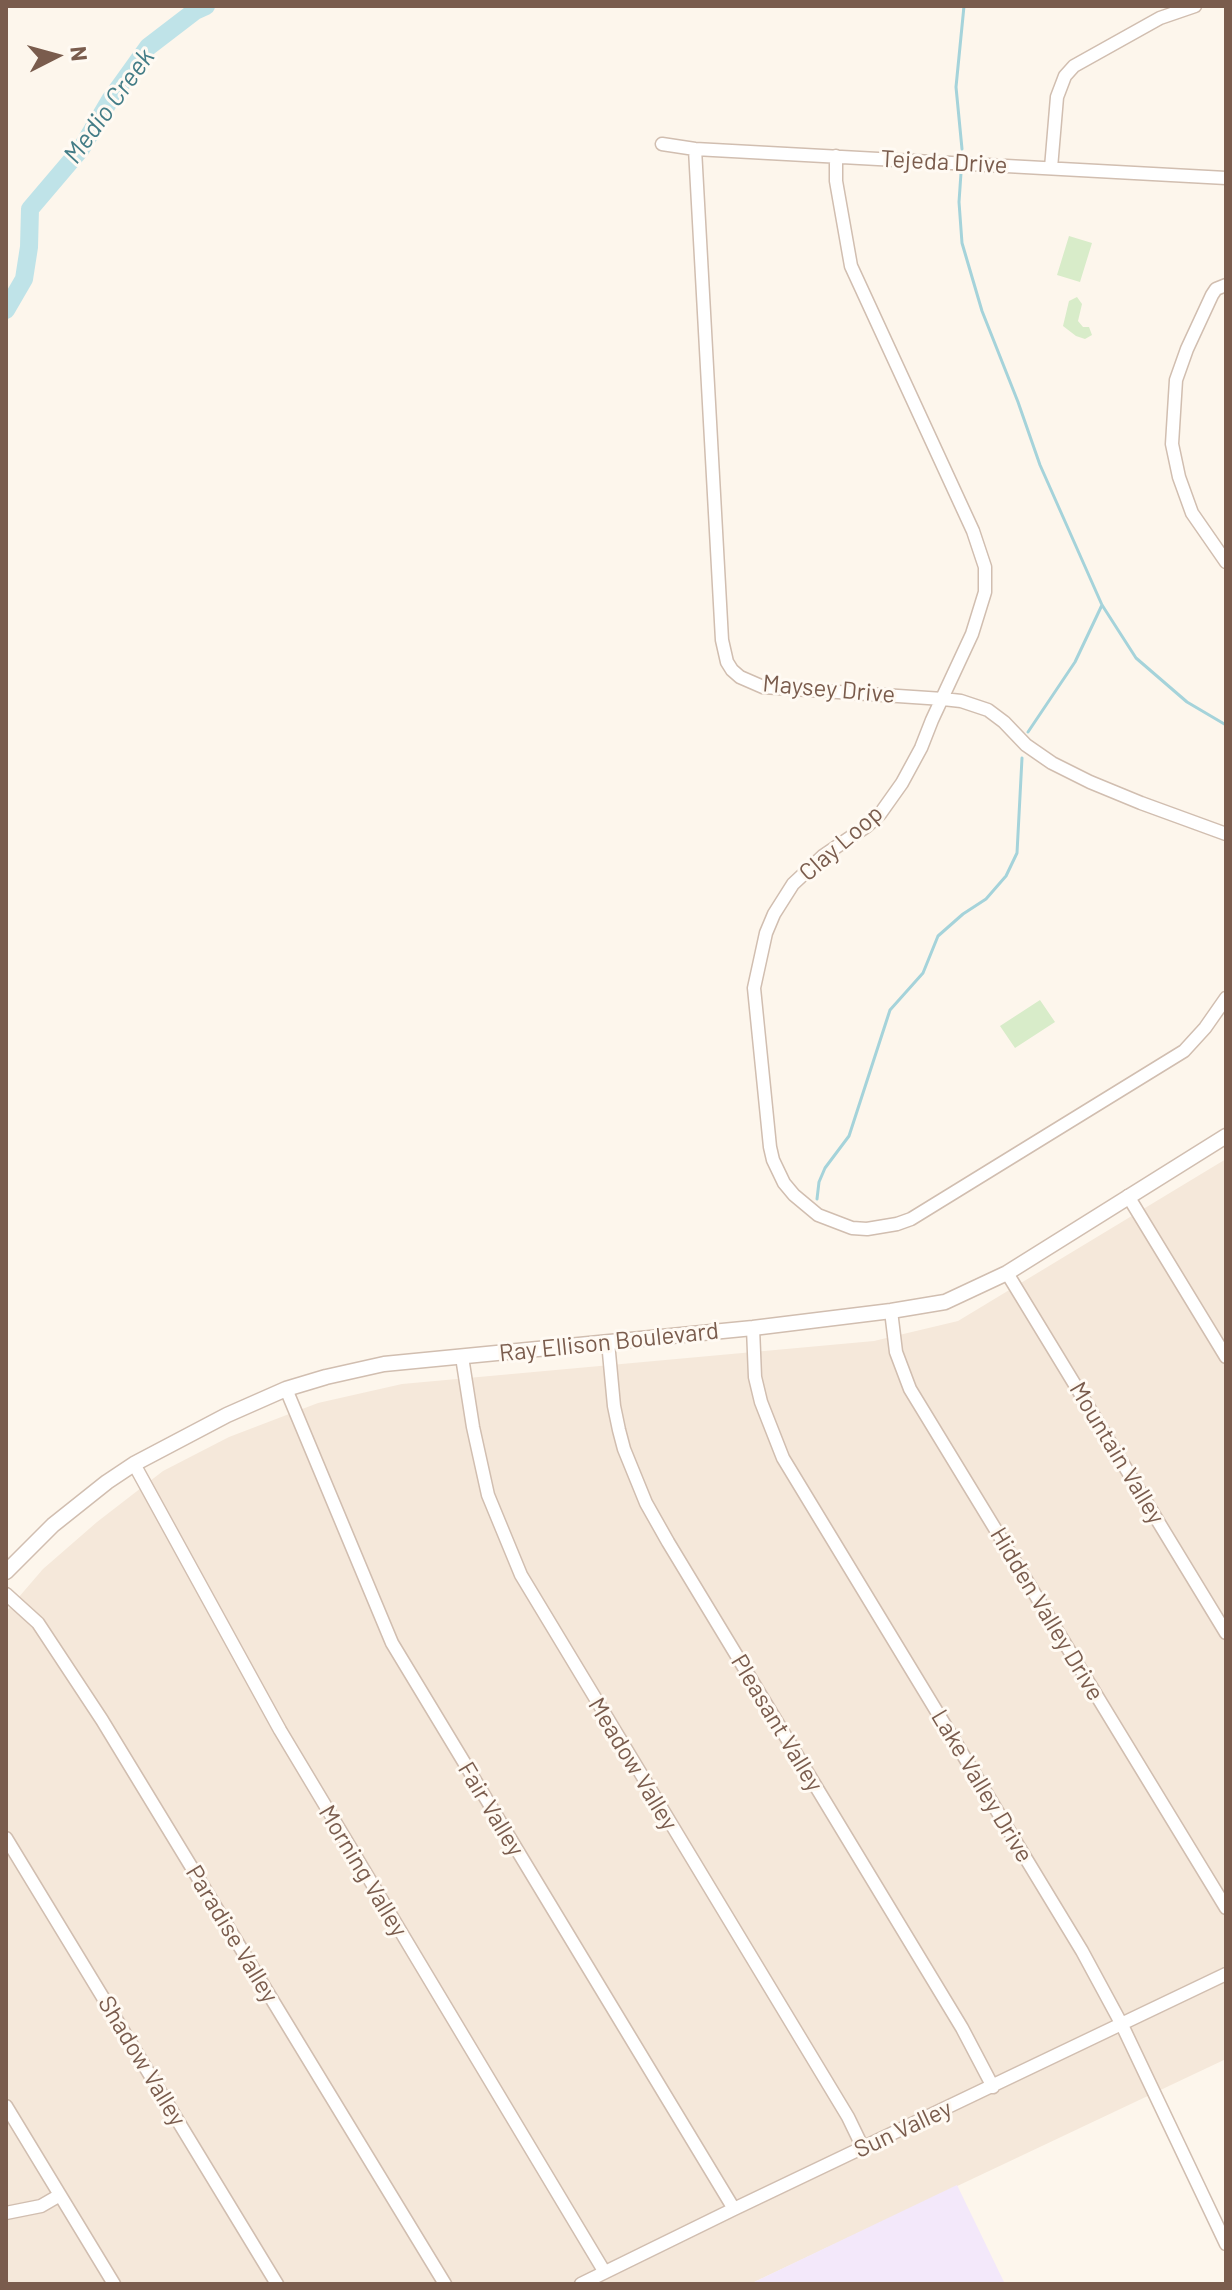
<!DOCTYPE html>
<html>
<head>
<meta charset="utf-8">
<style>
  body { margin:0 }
  #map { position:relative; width:1232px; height:2290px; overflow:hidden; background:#fdf6ec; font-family:Barlow,sans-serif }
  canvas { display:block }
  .frame { position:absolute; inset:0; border:8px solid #7a5c4d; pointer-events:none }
  .north { position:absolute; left:16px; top:16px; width:80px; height:80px; -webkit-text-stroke:6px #fffaf3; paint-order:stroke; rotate:84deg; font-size:22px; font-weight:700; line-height:32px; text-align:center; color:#7a5c4d }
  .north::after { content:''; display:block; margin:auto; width:28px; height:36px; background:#7a5c4d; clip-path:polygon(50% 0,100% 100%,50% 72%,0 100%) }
</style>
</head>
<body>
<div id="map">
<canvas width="1232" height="2290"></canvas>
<div class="frame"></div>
<div class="north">N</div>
</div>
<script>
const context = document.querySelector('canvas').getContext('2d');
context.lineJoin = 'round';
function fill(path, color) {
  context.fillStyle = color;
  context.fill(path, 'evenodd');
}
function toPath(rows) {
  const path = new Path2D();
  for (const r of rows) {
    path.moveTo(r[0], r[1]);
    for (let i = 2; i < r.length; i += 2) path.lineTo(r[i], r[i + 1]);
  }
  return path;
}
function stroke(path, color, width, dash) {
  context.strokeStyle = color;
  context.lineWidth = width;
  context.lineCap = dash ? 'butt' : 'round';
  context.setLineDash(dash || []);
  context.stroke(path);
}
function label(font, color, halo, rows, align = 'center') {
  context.font = font + ' Barlow,sans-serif';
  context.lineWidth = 6;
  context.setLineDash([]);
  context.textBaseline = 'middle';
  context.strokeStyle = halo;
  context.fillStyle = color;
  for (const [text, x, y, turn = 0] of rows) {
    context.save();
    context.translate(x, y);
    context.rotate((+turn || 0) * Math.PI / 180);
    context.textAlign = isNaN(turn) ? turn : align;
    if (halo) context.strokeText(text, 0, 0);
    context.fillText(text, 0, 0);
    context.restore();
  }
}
fill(toPath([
  [1226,1159,1226,2059,750,2284,6,2284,6,1612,43,1569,97,1522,163,1471,229,1437,318,1403,402,1384,874,1341,958,1321]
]), '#f5e8da');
fill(toPath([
  [957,2185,1005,2284,750,2284]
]), '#f3e8fa');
fill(toPath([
  [1069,236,1092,243,1080,282,1057,275],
  [1077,297,1082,304,1078,321,1083,327,1089,327,1092,335,1085,339,1076,336,1063,326,1069,301],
  [1040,1000,1055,1022,1015,1048,1000,1026]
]), '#d8ecc9');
stroke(toPath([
  [962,149,956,87,964,6],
  [961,173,959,202,962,243,982,311,1018,402,1040,465,1102,605,1136,658,1187,702,1226,725],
  [1028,732,1075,662,1102,605],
  [817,1199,819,1182,825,1168,849,1136,890,1010,923,973,938,936,963,914,986,899,1006,876,1017,853,1022,758]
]), '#a5d3da', 3);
stroke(toPath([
  [6,310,24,279,29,247,30,209,81,149,110,100,148,47,195,11,206,6]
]), '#bfe3e8', 18);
const minor = toPath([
  [662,144,695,149,1226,178],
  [695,149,722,640,727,662,732,670,740,677,763,687,943,699,961,701,988,710,1004,722,1026,745,1052,763,1090,782,1141,803,1226,834],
  [836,156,836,181,851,266,973,531,985,567,985,592,972,634,932,720,921,748,902,783,880,814,867,826,823,856,793,884,774,914,766,933,754,988,770,1147,773,1160,784,1183,794,1195,818,1215,852,1228,867,1229,897,1224,911,1219,1184,1051,1205,1028,1226,998],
  [1051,168,1057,97,1065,76,1074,66,1160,18,1195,6],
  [1226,285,1216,289,1212,295,1187,349,1176,380,1172,444,1179,477,1192,513,1226,562],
  [1128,1196,1226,1357],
  [1007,1273,1226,1633],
  [891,1311,896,1352,910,1389,1226,1908],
  [753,1328,755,1377,761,1402,783,1458,1082,1951,1122,2025,1226,2244],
  [608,1342,614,1406,619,1430,624,1449,646,1503,668,1542,962,2028,993,2087],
  [462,1357,473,1427,488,1495,521,1575,848,2117,863,2148],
  [286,1389,392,1643,734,2209],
  [134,1464,280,1730,604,2271],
  [6,1594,38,1623,102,1720,445,2284],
  [6,1838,277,2284],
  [6,2106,114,2284],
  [6,2213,41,2206,60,2195],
  [581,2284,734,2209,1226,1974]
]);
const tertiary = toPath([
  [6,1572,53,1525,107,1482,134,1464,227,1415,286,1389,326,1377,384,1364,753,1328,891,1311,945,1302,1007,1273,1226,1136]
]);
stroke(minor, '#d1beb0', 15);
stroke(tertiary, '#d1beb0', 17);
stroke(minor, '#fff', 12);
stroke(tertiary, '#fff', 14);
label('24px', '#7a5c4d', '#fffaf3', [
  ["Tejeda Drive",944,162,3],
  ["Maysey Drive",829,689,5],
  ["Clay Loop",841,843,-41],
  ["Ray Ellison Boulevard",609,1342,-6],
  ["Mountain Valley",1117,1453,59],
  ["Hidden Valley Drive",1047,1614,59],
  ["Pleasant Valley",777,1723,59],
  ["Meadow Valley",633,1764,59],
  ["Lake Valley Drive",982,1786,59],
  ["Fair Valley",491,1809,59],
  ["Morning Valley",363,1871,59],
  ["Paradise Valley",232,1934,59],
  ["Shadow Valley",142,2061,59],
  ["Sun Valley",903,2129,-25]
]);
label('italic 26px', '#437c86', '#fffaf3', [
  ["Medio Creek",109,106,-54]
]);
</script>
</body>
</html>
